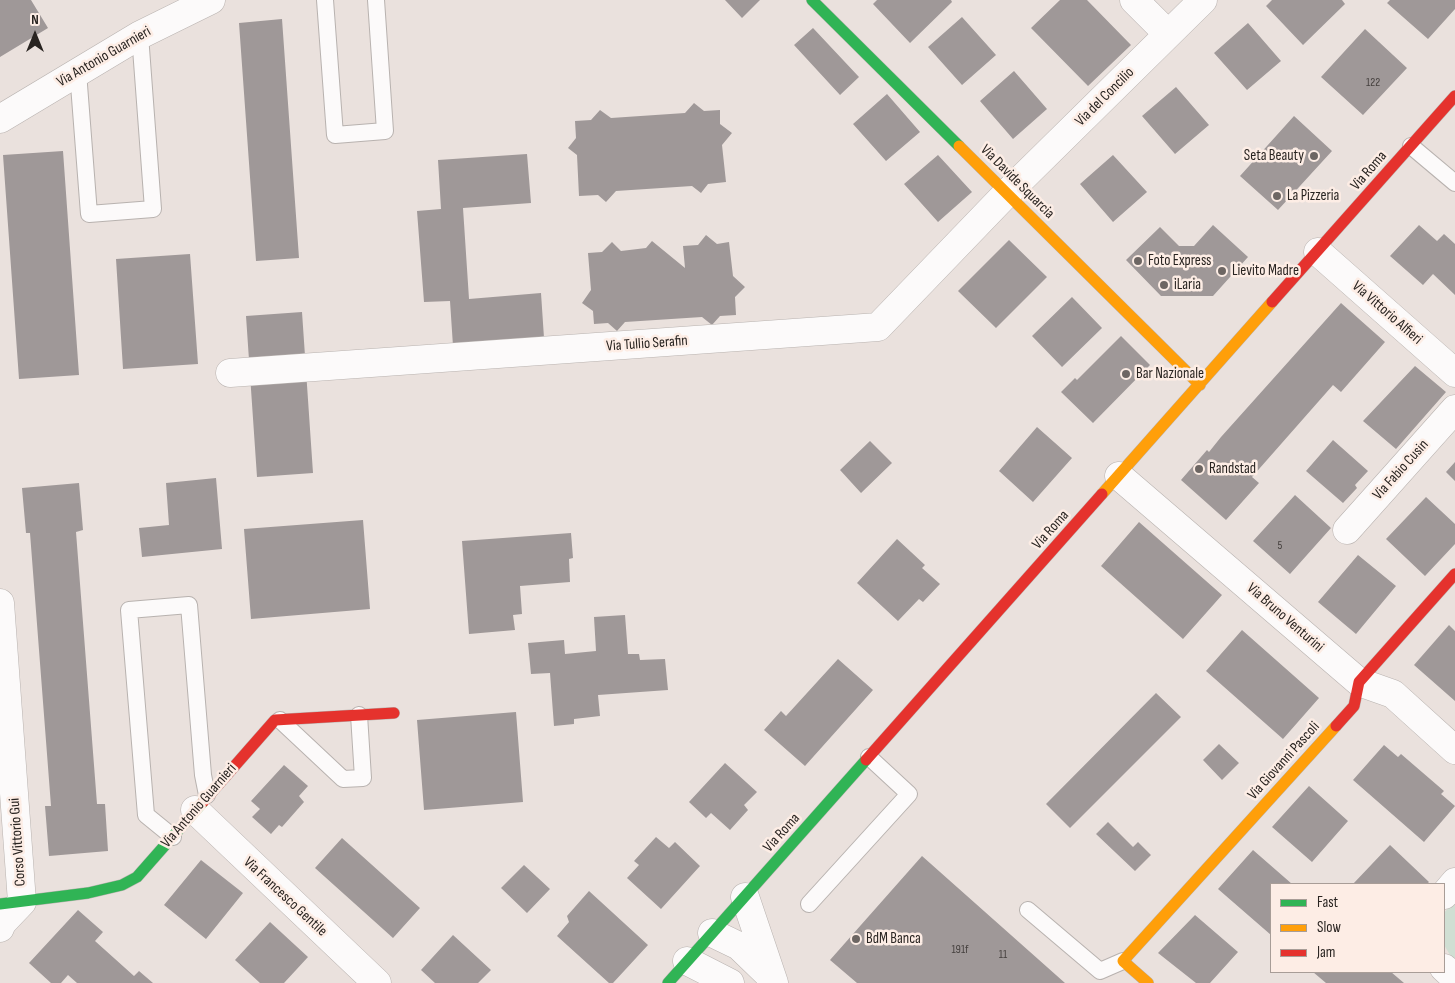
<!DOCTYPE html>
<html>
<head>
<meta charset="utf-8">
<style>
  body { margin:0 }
  #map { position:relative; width:1455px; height:983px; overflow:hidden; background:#eae1dd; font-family:"Sofia Sans Condensed",sans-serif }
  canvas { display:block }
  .legend { position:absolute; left:1270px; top:883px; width:175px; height:90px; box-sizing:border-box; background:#fdede5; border:1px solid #a89d97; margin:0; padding:6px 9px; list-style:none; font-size:15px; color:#292421 }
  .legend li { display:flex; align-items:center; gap:10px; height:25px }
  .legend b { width:25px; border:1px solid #a89d97 }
  .north { position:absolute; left:10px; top:10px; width:50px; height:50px; -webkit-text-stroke:4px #fdede5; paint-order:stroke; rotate:0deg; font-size:14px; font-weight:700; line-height:20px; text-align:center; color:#292421 }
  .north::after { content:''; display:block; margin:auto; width:18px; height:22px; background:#292421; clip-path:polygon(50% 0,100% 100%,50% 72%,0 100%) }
</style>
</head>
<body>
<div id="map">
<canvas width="1455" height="983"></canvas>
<ul class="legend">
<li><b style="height:6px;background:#30b455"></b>Fast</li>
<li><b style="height:6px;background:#ff9f0a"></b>Slow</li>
<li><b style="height:6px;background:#e5322d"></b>Jam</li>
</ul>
<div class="north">N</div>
</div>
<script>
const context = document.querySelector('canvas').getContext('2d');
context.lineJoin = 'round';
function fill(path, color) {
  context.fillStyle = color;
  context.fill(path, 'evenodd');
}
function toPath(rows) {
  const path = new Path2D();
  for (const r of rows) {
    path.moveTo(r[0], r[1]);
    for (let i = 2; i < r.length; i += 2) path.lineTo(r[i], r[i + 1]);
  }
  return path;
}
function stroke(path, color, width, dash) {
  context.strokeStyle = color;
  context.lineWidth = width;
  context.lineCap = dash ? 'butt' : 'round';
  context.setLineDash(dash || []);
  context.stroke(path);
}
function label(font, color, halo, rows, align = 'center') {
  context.font = font + ' "Sofia Sans Condensed",sans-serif';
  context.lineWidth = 5;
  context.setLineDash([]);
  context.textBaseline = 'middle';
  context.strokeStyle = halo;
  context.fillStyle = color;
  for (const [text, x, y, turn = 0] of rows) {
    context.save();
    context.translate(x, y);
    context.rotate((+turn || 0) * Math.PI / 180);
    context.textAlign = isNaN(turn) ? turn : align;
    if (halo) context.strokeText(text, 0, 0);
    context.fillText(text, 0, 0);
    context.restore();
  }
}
fill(toPath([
  [1455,900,1455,963,1444,945,1444,913]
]), '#d0dfd3');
fill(toPath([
  [0,0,31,0,48,28,0,57],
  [725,0,760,0,742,18],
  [877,0,951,0,952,2,910,43,873,4],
  [1060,0,1087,0,1131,45,1088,86,1031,28],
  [1272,0,1342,0,1345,4,1303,45,1266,6],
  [1390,0,1455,0,1455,9,1428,39,1387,3],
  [962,17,996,55,962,85,928,47],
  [282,19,299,258,256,261,239,23],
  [1248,23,1281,61,1247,90,1214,53],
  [813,28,859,77,840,95,794,45],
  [1365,29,1407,68,1363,115,1321,77],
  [1014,71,1047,109,1013,139,980,101],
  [1176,87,1209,125,1175,154,1142,116],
  [887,94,920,132,886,161,853,124],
  [694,103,704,111,720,110,720,124,732,133,722,145,726,182,708,184,701,193,692,186,616,191,606,202,598,195,579,196,577,155,568,148,576,138,575,121,591,120,600,110,611,118,685,113],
  [1294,116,1332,151,1278,210,1240,176],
  [63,151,79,375,19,379,3,155],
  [527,154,531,203,463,208,469,299,541,293,544,338,453,346,450,301,424,302,417,211,441,209,438,160],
  [938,155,972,192,938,222,904,184],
  [1113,155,1147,192,1113,222,1080,184],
  [1213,225,1248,257,1213,296,1161,296,1126,260,1160,227,1179,246,1194,246],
  [1419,225,1437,241,1444,234,1455,244,1455,295,1433,274,1423,285,1390,256],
  [706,235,717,244,729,242,733,276,745,287,735,297,736,315,720,316,712,325,702,317,625,322,617,331,608,323,594,324,593,311,582,303,591,290,588,253,602,252,612,242,621,251,646,248,652,241,685,268,683,246,698,245],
  [1009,240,1047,277,996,328,958,291],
  [190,254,198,364,123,369,116,259],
  [1072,297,1102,328,1062,367,1032,336],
  [1341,303,1385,342,1341,392,1333,385,1252,477,1259,483,1226,520,1181,480,1207,450,1209,452,1221,437],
  [302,312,313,473,257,477,246,316],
  [1121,336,1150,365,1093,423,1061,392,1075,378,1077,380],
  [1415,366,1446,392,1396,449,1363,421],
  [1037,427,1072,458,1033,502,999,471],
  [1333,440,1368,471,1355,485,1357,488,1343,503,1306,471],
  [870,441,892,463,861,493,840,470],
  [1455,462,1455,481,1446,472],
  [216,478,222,549,142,557,139,528,169,525,166,483],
  [79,483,83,530,76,532,97,804,105,804,108,851,49,856,45,806,51,806,30,533,26,533,22,488],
  [1295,495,1331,528,1290,574,1253,541],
  [1426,497,1455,524,1455,544,1425,576,1386,539],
  [363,520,370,609,251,619,244,529],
  [1139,522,1222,595,1183,639,1101,566],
  [571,533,573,558,569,559,570,582,520,586,522,614,513,615,515,630,469,634,462,541],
  [897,539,925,565,922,568,940,584,923,602,919,599,898,621,857,583],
  [1358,555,1396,586,1356,634,1318,602],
  [625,615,628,654,639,654,640,660,665,659,668,690,598,695,600,716,574,719,574,724,554,726,550,673,531,674,528,643,564,640,565,654,596,651,594,617],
  [1449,625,1455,631,1455,701,1414,665],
  [1242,630,1319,698,1283,739,1206,671],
  [838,659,873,690,805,766,764,730,781,711,786,716],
  [1156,693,1181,717,1070,828,1046,804],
  [516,712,523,802,424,810,417,720],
  [1219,744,1239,763,1222,780,1203,760],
  [1384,745,1398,757,1401,754,1444,791,1441,794,1455,806,1424,842,1353,780],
  [725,763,757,792,744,805,748,810,730,830,711,813,706,818,689,802],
  [284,765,308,786,299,796,304,802,282,827,279,825,271,834,252,817,260,809,251,801],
  [1309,786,1348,821,1312,862,1272,827],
  [1108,822,1133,847,1138,842,1151,855,1135,871,1096,834],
  [656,837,669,848,675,842,700,866,661,909,627,878,639,865,634,861],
  [342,838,420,908,393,938,315,868],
  [1390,845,1429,882,1427,884,1353,884],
  [1253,850,1292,884,1271,884,1271,935,1218,889],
  [922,856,1065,983,857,983,830,960],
  [201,860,243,893,206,939,164,905],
  [524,865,550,889,527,913,501,888],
  [589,891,648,945,613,983,609,983,557,936,569,922,567,916],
  [78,910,103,932,95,941,134,976,139,971,153,983,77,983,68,975,61,983,51,983,29,963],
  [1195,915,1238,952,1210,983,1196,983,1158,953],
  [270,922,308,957,284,983,260,983,235,960],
  [453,935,491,970,478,983,435,983,421,970],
  [1313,972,1391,972,1404,983,1326,983]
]), '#9f9898');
const lane = toPath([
  [325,0,335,135,385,131,376,0],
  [78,72,89,214,153,209,140,35],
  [1411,146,1455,183],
  [280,720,343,779,363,778,359,715],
  [173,837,146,815,129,610,189,605,203,775,207,795],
  [809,904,909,794,869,757],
  [1028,910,1100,971,1123,961]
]);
const street = toPath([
  [1134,0,1168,34],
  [0,119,140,35,211,0],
  [1318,252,1455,373],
  [230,373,878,327,1007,193,1203,0],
  [1119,476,1359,682,1393,694,1455,750],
  [1347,530,1455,409],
  [0,603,22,902,2,923,0,928],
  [195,810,377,983],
  [1444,895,1455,882],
  [745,897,774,983],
  [712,933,739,946,767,973],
  [687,961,730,983],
  [1444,968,1455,978]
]);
const fast = toPath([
  [812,0,959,146],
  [0,904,88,893,122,885,137,877,203,802],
  [668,983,866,760]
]);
const slow = toPath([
  [959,146,1200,385],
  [1102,494,1272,302],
  [1148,983,1123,961,1336,726]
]);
const jam = toPath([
  [1272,302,1455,96],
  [1336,726,1354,706,1359,682,1455,574],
  [866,760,1102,494],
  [203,802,275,720,394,713]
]);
stroke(lane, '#b8b2af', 18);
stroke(street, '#b8b2af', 29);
stroke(fast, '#b8b2af', 12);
stroke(slow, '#b8b2af', 12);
stroke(jam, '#b8b2af', 12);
stroke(lane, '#fcfafa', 16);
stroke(street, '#fcfafa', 28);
stroke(fast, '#30b455', 11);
stroke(slow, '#ff9f0a', 11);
stroke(jam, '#e5322d', 11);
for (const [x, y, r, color] of [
  [1314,156,5,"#6d6663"],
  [1277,196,5,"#6d6663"],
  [1138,261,5,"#6d6663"],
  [1222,271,5,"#6d6663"],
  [1164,285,5,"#6d6663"],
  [1126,374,5,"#6d6663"],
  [1199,469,5,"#6d6663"],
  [856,939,5,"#6d6663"]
]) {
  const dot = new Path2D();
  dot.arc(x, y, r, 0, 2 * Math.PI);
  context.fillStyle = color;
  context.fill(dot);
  stroke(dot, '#fdede5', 2);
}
label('12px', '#46413f', null, [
  ["122",1373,83],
  ["5",1280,546],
  ["191f",960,950],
  ["11",1003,955]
]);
label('15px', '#292421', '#fdede5', [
  ["Via Antonio Guarnieri",104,57,-30],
  ["Via del Concilio",1105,97,-45],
  ["Via Roma",1369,171,-49],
  ["Via Davide Squarcia",1017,182,45],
  ["Via Vittorio Alfieri",1387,313,41],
  ["Via Tullio Serafin",647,344,-4],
  ["Via Fabio Cusin",1401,470,-48],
  ["Via Roma",1051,530,-48],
  ["Via Bruno Venturini",1285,618,41],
  ["Via Giovanni Pascoli",1284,761,-48],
  ["Via Antonio Guarnieri",199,806,-49],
  ["Via Roma",782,833,-48],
  ["Corso Vittorio Gui",18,842,-94],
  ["Via Francesco Gentile",285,897,43]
]);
label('15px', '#292421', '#fdede5', [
  ["Seta Beauty",1304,156,"right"],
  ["La Pizzeria",1287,196],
  ["Foto Express",1148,261],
  ["Lievito Madre",1232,271],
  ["iLaria",1174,285],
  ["Bar Nazionale",1136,374],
  ["Randstad",1209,469],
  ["BdM Banca",866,939]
], 'left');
</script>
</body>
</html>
